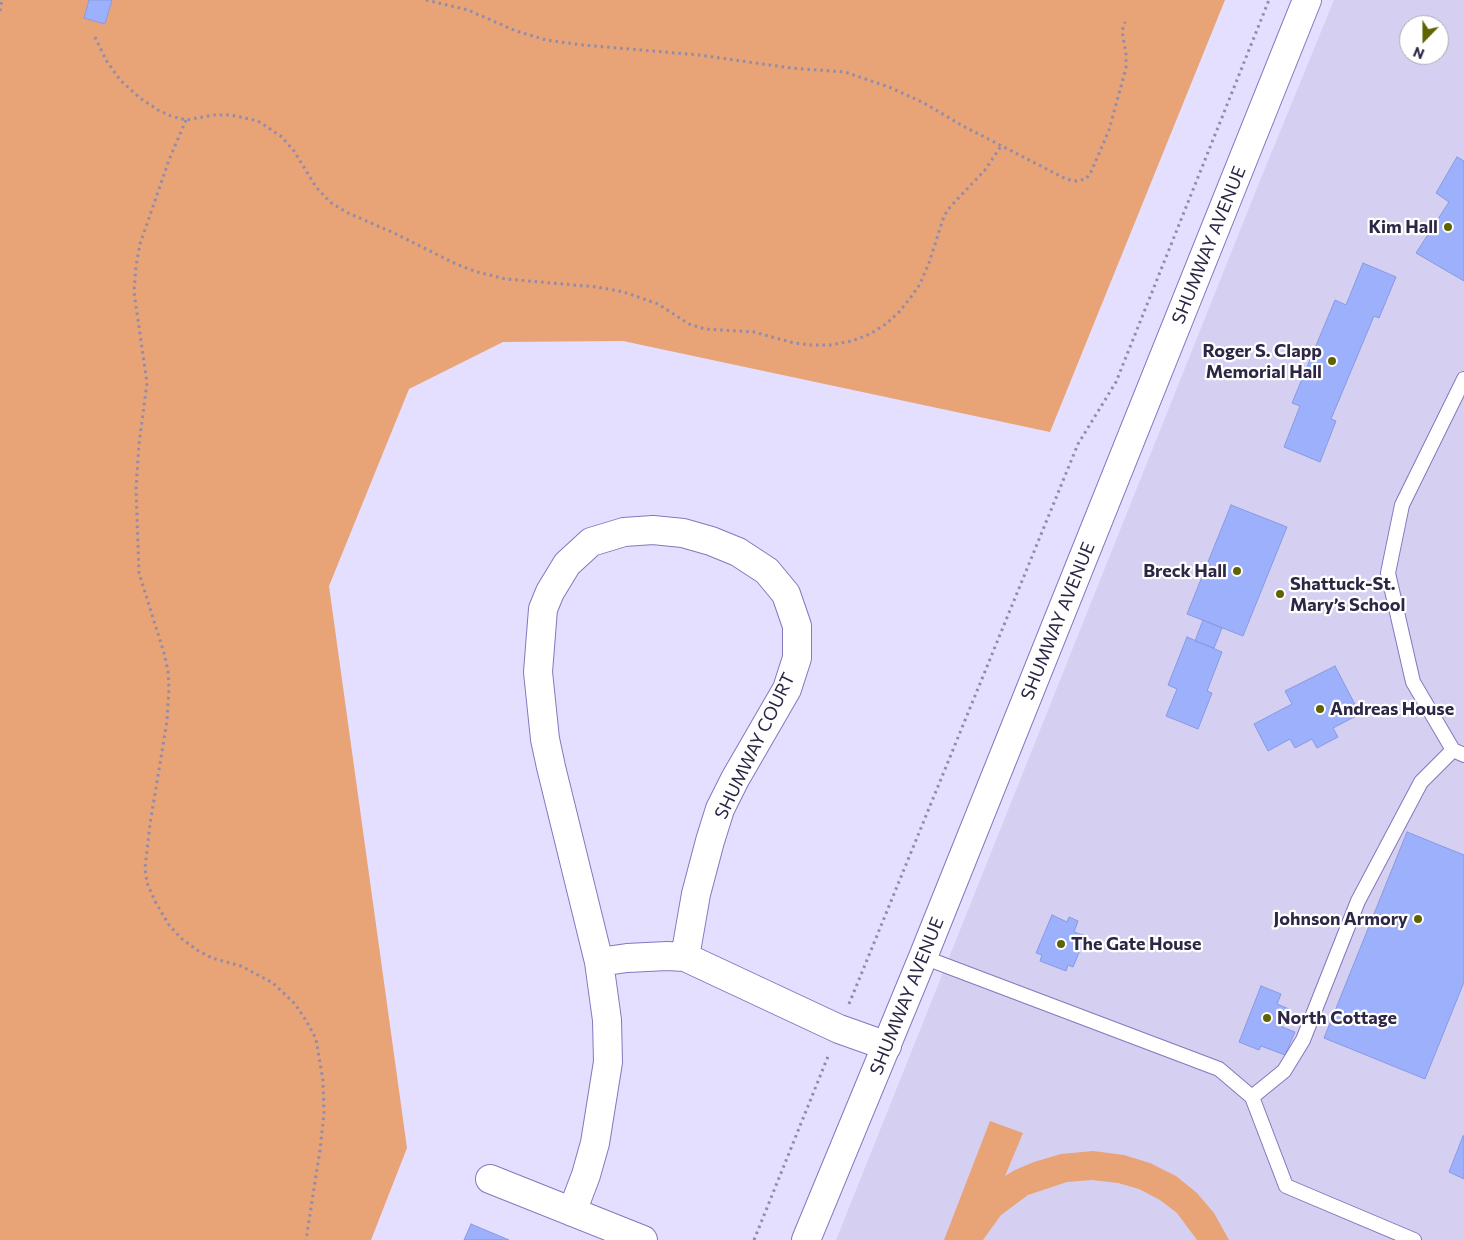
<!DOCTYPE html>
<html>
<head>
<meta charset="utf-8">
<style>
  body { margin:0 }
  #map { position:relative; width:1464px; height:1240px; overflow:hidden; background:#e4dfff; font-family:Commissioner,sans-serif }
  canvas { display:block }
  .north { position:absolute; left:1399px; top:15px; width:50px; height:50px; box-sizing:border-box; background:#fff; border:1px solid #aba8b5; border-radius:50%; rotate:202deg; font-size:14px; font-weight:700; line-height:20px; text-align:center; color:#2d2645 }
  .north::after { content:''; display:block; margin:auto; width:18px; height:22px; background:#606400; clip-path:polygon(50% 0,100% 100%,50% 72%,0 100%) }
</style>
</head>
<body>
<div id="map">
<canvas width="1464" height="1240"></canvas>
<div class="north">N</div>
</div>
<script>
const context = document.querySelector('canvas').getContext('2d');
context.lineJoin = 'round';
function fill(path, color) {
  context.fillStyle = color;
  context.fill(path, 'evenodd');
}
function toPath(rows) {
  const path = new Path2D();
  for (const r of rows) {
    path.moveTo(r[0], r[1]);
    for (let i = 2; i < r.length; i += 2) path.lineTo(r[i], r[i + 1]);
  }
  return path;
}
function stroke(path, color, width, dash) {
  context.strokeStyle = color;
  context.lineWidth = width;
  context.lineCap = dash ? 'butt' : 'round';
  context.setLineDash(dash || []);
  context.stroke(path);
}
function label(font, color, halo, rows, align = 'center') {
  context.font = font + ' Commissioner,sans-serif';
  context.lineWidth = 4.5;
  context.setLineDash([]);
  context.textBaseline = 'middle';
  context.strokeStyle = halo;
  context.fillStyle = color;
  for (const [text, x, y, turn = 0] of rows) {
    context.save();
    context.translate(x, y);
    context.rotate((+turn || 0) * Math.PI / 180);
    context.textAlign = isNaN(turn) ? turn : align;
    if (halo) context.strokeText(text, 0, 0);
    context.fillText(text, 0, 0);
    context.restore();
  }
}
fill(toPath([
  [1334,0,1464,0,1464,1240,836,1240,1257,188],
  [1409,25,1439,25,1439,55,1409,55]
]), '#d5d0f1');
fill(toPath([
  [0,0,1225,0,1050,432,623,341,503,342,409,389,329,586,407,1148,371,1240,0,1240],
  [990,1121,1023,1133,1005,1176,1015,1170,1034,1162,1061,1154,1093,1151,1124,1155,1150,1163,1176,1176,1197,1193,1214,1213,1229,1240,1197,1240,1177,1213,1160,1200,1139,1189,1118,1183,1092,1180,1067,1182,1028,1195,1001,1215,983,1240,944,1240]
]), '#e8a377');
const building = toPath([
  [89,0,112,0,105,24,84,18,89,0],
  [1457,157,1464,161,1464,281,1416,253,1449,202,1436,193,1457,157],
  [1363,263,1396,277,1379,318,1374,316,1331,419,1336,421,1320,462,1284,447,1300,406,1292,403,1335,300,1346,305,1363,263],
  [1231,505,1287,527,1243,636,1187,614,1231,505],
  [1203,620,1222,628,1214,648,1195,641,1203,620],
  [1187,637,1222,652,1207,691,1212,693,1198,729,1166,716,1177,689,1168,685,1187,637],
  [1335,666,1360,714,1333,728,1338,737,1317,748,1312,739,1295,748,1290,739,1268,751,1254,724,1292,704,1285,691,1335,666],
  [1407,832,1464,855,1464,982,1425,1079,1324,1038,1407,832],
  [1052,915,1067,922,1069,917,1078,921,1074,932,1086,936,1073,967,1068,965,1066,971,1040,961,1042,955,1036,953,1052,915],
  [1261,986,1281,994,1277,1004,1289,1009,1282,1027,1295,1032,1285,1055,1261,1046,1259,1050,1239,1042,1261,986],
  [1463,1136,1464,1136,1464,1179,1449,1172,1463,1136],
  [471,1224,509,1240,464,1240,471,1224]
]);
fill(building, '#9db0fb');
stroke(building, '#889ae3', 1);
const lane = toPath([
  [1464,379,1402,505,1388,573,1413,682,1453,750,1464,755],
  [923,957,1219,1069,1252,1097,1286,1186,1414,1240],
  [1252,1097,1284,1071,1303,1040,1358,901,1421,782,1453,750]
]);
const street = toPath([
  [599,962,627,958,667,956,685,957,839,1029,887,1046],
  [490,1179,643,1240],
  [572,1212,586,1175,595,1143,608,1062,607,1020,599,962,551,767,545,739,538,672,543,609,550,592,567,564,591,542,624,532,653,530,683,533,711,541,738,552,767,571,786,594,797,626,797,658,787,689,735,779,720,809,710,841,696,894,685,957]
]);
const secondary = toPath([
  [806,1240,923,957,1307,0]
]);
stroke(lane, '#8676bf', 16);
stroke(street, '#8676bf', 30);
stroke(secondary, '#8676bf', 30);
stroke(toPath([
  [426,0,468,10,516,31,546,40,583,45,699,55,791,68,845,72,889,87,924,103,963,126,1066,179,1076,181,1086,179,1091,172,1109,130,1126,68,1126,54,1122,31,1125,22],
  [0,11,2,0],
  [95,37,106,60,120,80,140,98,158,110,171,116,186,120,214,115,231,115,258,121,282,137,294,151,316,187,330,202,346,212,394,233,456,264,477,272,506,279,597,287,624,292,658,304,689,324,705,329,754,332,794,343,811,345,830,345,852,341,870,334,886,324,899,312,911,297,920,284,929,263,944,216,950,207,985,170,1001,146],
  [186,120,169,160,140,244,136,266,134,292,147,383,139,444,136,489,139,573,164,653,168,671,169,688,167,721,150,824,145,868,147,883,156,903,169,925,182,939,197,950,212,958,241,966,273,983,295,1004,307,1022,316,1039,323,1081,324,1113,320,1150,306,1240],
  [849,1004,1078,444,1116,382,1269,0],
  [754,1240,829,1054]
]), '#918cab', 3, [2.5, 4]);
stroke(lane, '#fff', 14);
stroke(street, '#fff', 28);
stroke(secondary, '#fff', 28);
for (const [x, y, r, color] of [
  [1448,227,5,"#606400"],
  [1332,361,5,"#606400"],
  [1237,571,5,"#606400"],
  [1280,594,5,"#606400"],
  [1320,709,5,"#606400"],
  [1418,919,5,"#606400"],
  [1061,944,5,"#606400"],
  [1267,1018,5,"#606400"]
]) {
  const dot = new Path2D();
  dot.arc(x, y, r, 0, 2 * Math.PI);
  context.fillStyle = color;
  context.fill(dot);
  stroke(dot, '#fff', 2);
}
label('bold 18px', '#2d2645', '#fff', [
  ["Kim Hall",1438,227],
  ["Roger S. Clapp",1322,351],
  ["Memorial Hall",1322,372],
  ["Breck Hall",1227,571],
  ["Shattuck-St.",1290,584,"left"],
  ["Mary’s School",1290,605,"left"],
  ["Andreas House",1330,709,"left"],
  ["Johnson Armory",1408,919],
  ["The Gate House",1071,944,"left"],
  ["North Cottage",1277,1018,"left"]
], 'right');
label('18px', '#2d2645', '#fff', [
  ["SHUMWAY AVENUE",1209,245,-68],
  ["SHUMWAY AVENUE",1058,621,-68],
  ["SHUMWAY COURT",755,746,-64],
  ["SHUMWAY AVENUE",907,996,-68]
]);
</script>
</body>
</html>
